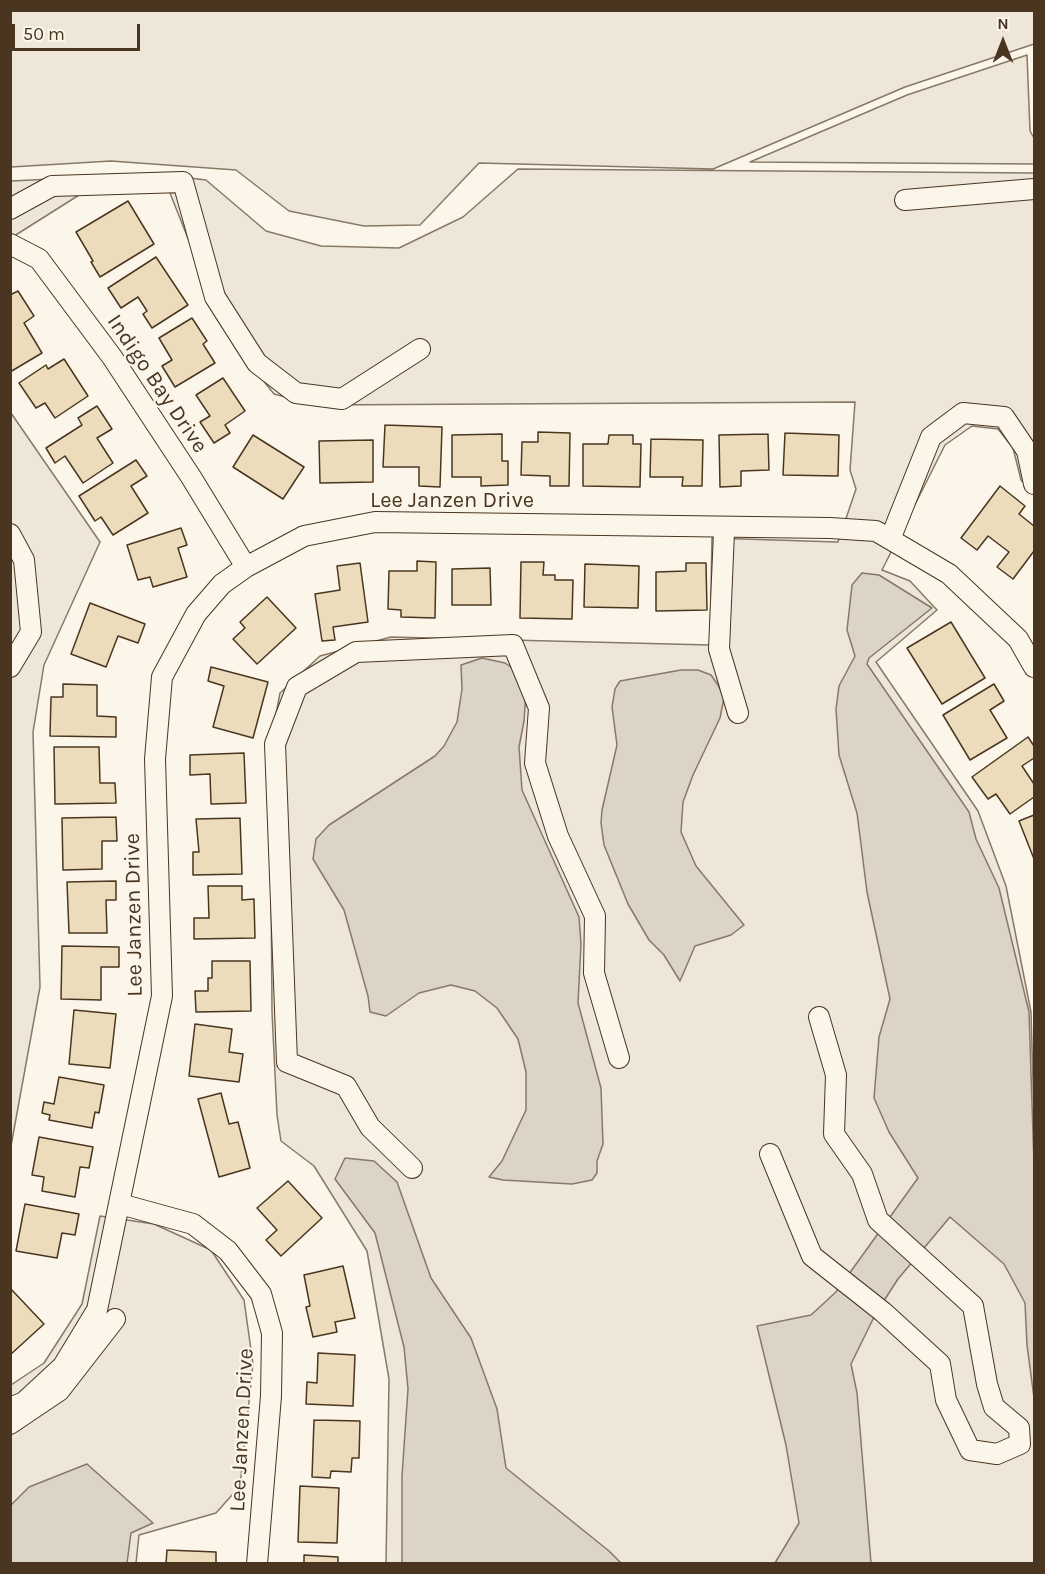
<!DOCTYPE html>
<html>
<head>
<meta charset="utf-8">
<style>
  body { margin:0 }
  #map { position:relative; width:1045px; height:1574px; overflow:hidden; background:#fbf6e9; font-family:Karla,sans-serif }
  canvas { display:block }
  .frame { position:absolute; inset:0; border:12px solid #4a3520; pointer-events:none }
  .north { position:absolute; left:973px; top:12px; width:60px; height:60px; -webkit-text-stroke:4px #fbf6e9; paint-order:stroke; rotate:0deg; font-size:16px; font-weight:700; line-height:24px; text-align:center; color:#4a3520 }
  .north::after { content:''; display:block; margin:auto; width:21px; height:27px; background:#4a3520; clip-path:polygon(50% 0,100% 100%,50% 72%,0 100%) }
  .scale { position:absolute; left:12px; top:24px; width:128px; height:27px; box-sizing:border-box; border:3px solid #4a3520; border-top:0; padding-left:8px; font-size:18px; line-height:21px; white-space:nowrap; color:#4a3520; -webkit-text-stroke:4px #fbf6e9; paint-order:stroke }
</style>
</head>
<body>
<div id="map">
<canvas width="1045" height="1574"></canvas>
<div class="frame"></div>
<div class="north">N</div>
<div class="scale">50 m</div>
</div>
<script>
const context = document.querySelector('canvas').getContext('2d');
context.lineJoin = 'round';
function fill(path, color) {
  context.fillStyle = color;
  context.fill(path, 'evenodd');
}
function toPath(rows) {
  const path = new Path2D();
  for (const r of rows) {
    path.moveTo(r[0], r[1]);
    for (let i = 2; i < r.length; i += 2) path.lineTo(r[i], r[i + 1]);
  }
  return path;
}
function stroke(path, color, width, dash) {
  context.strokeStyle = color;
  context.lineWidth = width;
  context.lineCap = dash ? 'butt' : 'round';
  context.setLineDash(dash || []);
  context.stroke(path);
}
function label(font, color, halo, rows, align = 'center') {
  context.font = font + ' Karla,sans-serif';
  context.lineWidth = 4.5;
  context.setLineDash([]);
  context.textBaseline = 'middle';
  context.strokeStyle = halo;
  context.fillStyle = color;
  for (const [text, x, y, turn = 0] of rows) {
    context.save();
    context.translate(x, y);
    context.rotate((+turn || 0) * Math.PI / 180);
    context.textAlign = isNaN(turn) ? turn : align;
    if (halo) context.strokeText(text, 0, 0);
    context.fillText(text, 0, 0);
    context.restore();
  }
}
const green = toPath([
  [11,10,1034,10,1034,50,1034,44,905,87,713,169,479,163,420,225,364,226,289,211,236,170,111,161,11,167,11,10],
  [1027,55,1030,131,1034,138,1034,164,750,162,907,95,1027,55],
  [518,169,1034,173,1034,495,1021,480,1013,448,998,429,972,426,945,445,882,570,910,581,937,610,876,662,978,811,1006,886,1031,1012,1034,1116,1034,1563,386,1563,389,1379,367,1251,314,1166,281,1141,277,1115,272,1012,270,745,280,693,320,656,391,637,710,645,712,538,838,542,856,489,850,470,855,402,316,405,274,394,238,349,210,294,168,188,87,190,11,238,11,181,156,174,206,180,266,231,321,246,399,248,463,217,518,169],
  [11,413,100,542,44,665,33,732,40,987,11,1146,11,413],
  [100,1216,154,1224,211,1250,244,1300,253,1364,240,1486,216,1513,139,1535,136,1563,11,1564,11,1385,44,1363,82,1304,100,1216]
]);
fill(green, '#ede6d9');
stroke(green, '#887966', 1.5);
const water = toPath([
  [862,573,879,575,932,608,869,658,867,664,969,812,976,839,999,888,1029,1012,1034,1164,1034,1398,1027,1345,1025,1303,1004,1264,950,1217,898,1279,876,1313,851,1364,857,1393,871,1563,775,1563,799,1523,786,1445,757,1326,811,1315,836,1292,918,1178,889,1132,874,1098,879,1037,890,999,867,892,857,813,839,755,836,709,839,686,855,656,847,630,852,585,862,573],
  [482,658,505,663,518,672,526,692,524,721,519,747,522,790,579,917,581,944,578,1003,601,1088,603,1144,597,1161,597,1173,592,1180,572,1184,503,1180,489,1177,502,1161,526,1110,526,1072,518,1039,497,1008,475,991,451,985,419,993,386,1016,370,1012,368,996,344,910,313,859,316,839,329,825,435,756,444,746,457,722,462,689,461,665,482,658],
  [681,670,698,670,711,675,718,685,724,698,720,718,693,775,683,802,681,832,696,866,744,925,731,935,695,946,680,981,664,955,649,940,628,904,604,845,601,823,602,810,617,745,612,707,615,689,620,681,681,670],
  [345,1158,374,1161,397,1182,431,1278,471,1338,497,1409,506,1468,609,1551,621,1563,402,1563,402,1476,408,1389,404,1347,375,1233,335,1179,345,1158],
  [87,1464,153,1523,131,1533,127,1563,11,1563,11,1505,29,1487,87,1464]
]);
fill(water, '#dcd4c6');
stroke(water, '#887966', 1.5);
const building = toPath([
  [128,201,154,244,100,277,91,262,93,261,76,232,128,201],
  [156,257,188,305,152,328,143,314,147,311,138,297,121,308,108,288,156,257],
  [18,291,34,316,24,323,42,353,10,372,10,295,18,291],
  [192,318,207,341,203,344,215,363,175,387,162,366,172,360,159,338,192,318],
  [64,359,88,396,55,418,45,403,36,408,19,383,46,365,48,369,64,359],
  [223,378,245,411,225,425,230,433,214,443,200,422,210,416,196,395,223,378],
  [97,406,112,429,97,438,113,463,83,483,65,456,55,463,46,448,82,425,78,418,97,406],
  [385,425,442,427,440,487,419,486,419,467,383,467,385,425],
  [538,432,570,433,569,486,550,486,550,476,521,475,522,442,538,442,538,432],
  [785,433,839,435,838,476,783,475,785,433],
  [502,434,502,461,508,461,508,485,481,486,481,477,452,477,452,435,502,434],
  [768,434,769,470,741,471,741,486,720,487,719,435,768,434],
  [253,435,304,467,283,499,233,467,253,435],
  [609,435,633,435,633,444,641,444,640,487,583,486,583,444,608,444,609,435],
  [651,439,703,440,702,486,682,486,683,477,650,477,651,439],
  [373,440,373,482,320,483,319,441,373,440],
  [136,460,147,476,131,486,148,513,113,535,101,517,95,521,79,496,136,460],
  [1000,486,1025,506,1019,514,1034,526,1034,551,1013,579,997,567,1009,552,988,536,977,550,961,538,1000,486],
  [181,528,187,545,178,548,187,577,153,587,150,577,138,580,127,545,181,528],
  [417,561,436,562,435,618,401,617,401,610,388,609,389,571,417,571,417,561],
  [521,562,544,562,543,575,555,575,555,580,573,580,572,619,520,618,521,562],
  [360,563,368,622,333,627,335,640,322,641,315,594,340,590,337,566,360,563],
  [686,563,706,563,707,610,656,611,656,572,686,571,686,563],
  [585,564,639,566,638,608,584,607,585,564],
  [490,568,491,605,452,605,452,569,490,568],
  [267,597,296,628,257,664,233,639,245,628,240,622,267,597],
  [90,603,145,624,138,643,118,636,106,667,71,654,90,603],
  [951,622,985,678,942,704,907,648,951,622],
  [211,667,268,682,253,738,213,727,224,686,208,681,211,667],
  [63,684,97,685,97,716,116,717,116,737,50,736,51,697,63,697,63,684],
  [994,684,1004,701,990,710,1007,738,970,760,943,715,994,684],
  [1028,737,1034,746,1034,758,1022,766,1034,784,1034,797,1010,814,996,794,988,799,972,777,1028,737],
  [54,747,99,747,100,783,115,783,116,803,55,804,54,747],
  [244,753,246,803,211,804,210,774,190,775,190,755,244,753],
  [1034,815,1034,859,1019,821,1034,815],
  [116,817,117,841,102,841,102,869,63,870,62,818,116,817],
  [240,818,242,874,193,875,193,852,199,852,196,819,240,818],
  [116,881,116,900,106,900,107,933,69,933,67,882,116,881],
  [208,886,242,886,242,900,254,899,255,938,194,939,194,918,209,918,208,886],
  [62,946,119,947,119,967,101,967,101,1000,61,999,62,946],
  [212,961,250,961,251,1011,196,1012,195,991,208,991,208,978,212,978,212,961],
  [74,1010,116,1014,110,1068,69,1064,74,1010],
  [195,1024,232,1029,229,1052,243,1054,239,1082,189,1076,195,1024],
  [59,1077,104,1085,99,1113,95,1112,92,1128,49,1120,50,1115,42,1113,44,1102,54,1104,59,1077],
  [221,1093,229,1124,238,1122,250,1168,219,1177,198,1099,221,1093],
  [39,1137,93,1147,89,1168,80,1167,75,1197,42,1191,44,1177,32,1175,39,1137],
  [288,1181,322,1218,281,1256,266,1240,277,1230,257,1208,288,1181],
  [25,1204,79,1214,75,1235,62,1233,57,1258,16,1251,25,1204],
  [343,1266,355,1318,335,1322,337,1332,313,1337,306,1307,310,1306,304,1275,343,1266],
  [10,1288,44,1324,10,1355,10,1288],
  [318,1353,355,1355,353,1406,306,1404,307,1382,317,1383,318,1353],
  [314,1420,360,1421,359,1458,352,1458,351,1472,331,1471,330,1478,312,1477,314,1420],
  [300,1486,339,1488,337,1543,298,1542,300,1486],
  [167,1550,216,1552,216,1564,166,1564,167,1550],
  [304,1555,338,1557,338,1564,304,1564,304,1555]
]);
fill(building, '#ecdcbc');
stroke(building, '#4a3520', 1.5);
const minor = toPath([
  [905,200,1034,189],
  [10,209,52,186,183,182,215,297,257,363,296,393,342,399,420,349],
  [10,244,39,259,112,357,191,477,246,567],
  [724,532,719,649,738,713],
  [893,532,931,437,963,413,1004,417,1027,451,1034,484],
  [10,534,24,560,31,632,10,667],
  [770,1154,812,1256,883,1312,940,1364,946,1400,970,1450,997,1454,1020,1444,1019,1428,994,1407,987,1384,973,1306,878,1220,862,1174,834,1134,836,1075,819,1017],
  [412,1168,370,1127,346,1086,287,1062,275,744,297,687,356,652,513,645,539,708,535,763,558,836,595,916,594,973,619,1058],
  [120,1204,193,1224,228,1251,261,1294,272,1333,271,1396,257,1564],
  [10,1408,24,1402,63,1366,97,1310,162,996,155,759,162,677,196,614,222,584,246,567,304,536,375,522,830,528,876,531,949,574,1018,639,1034,667],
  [10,1424,59,1391,115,1319]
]);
stroke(minor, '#4a3520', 22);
stroke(minor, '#fbf6e9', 20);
label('22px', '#4a3520', '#fbf6e9', [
  ["Indigo Bay Drive",157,384,56],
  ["Lee Janzen Drive",452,501],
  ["Lee Janzen Drive",134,915,-91],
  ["Lee Janzen Drive",242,1430,-87]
]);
</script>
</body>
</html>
